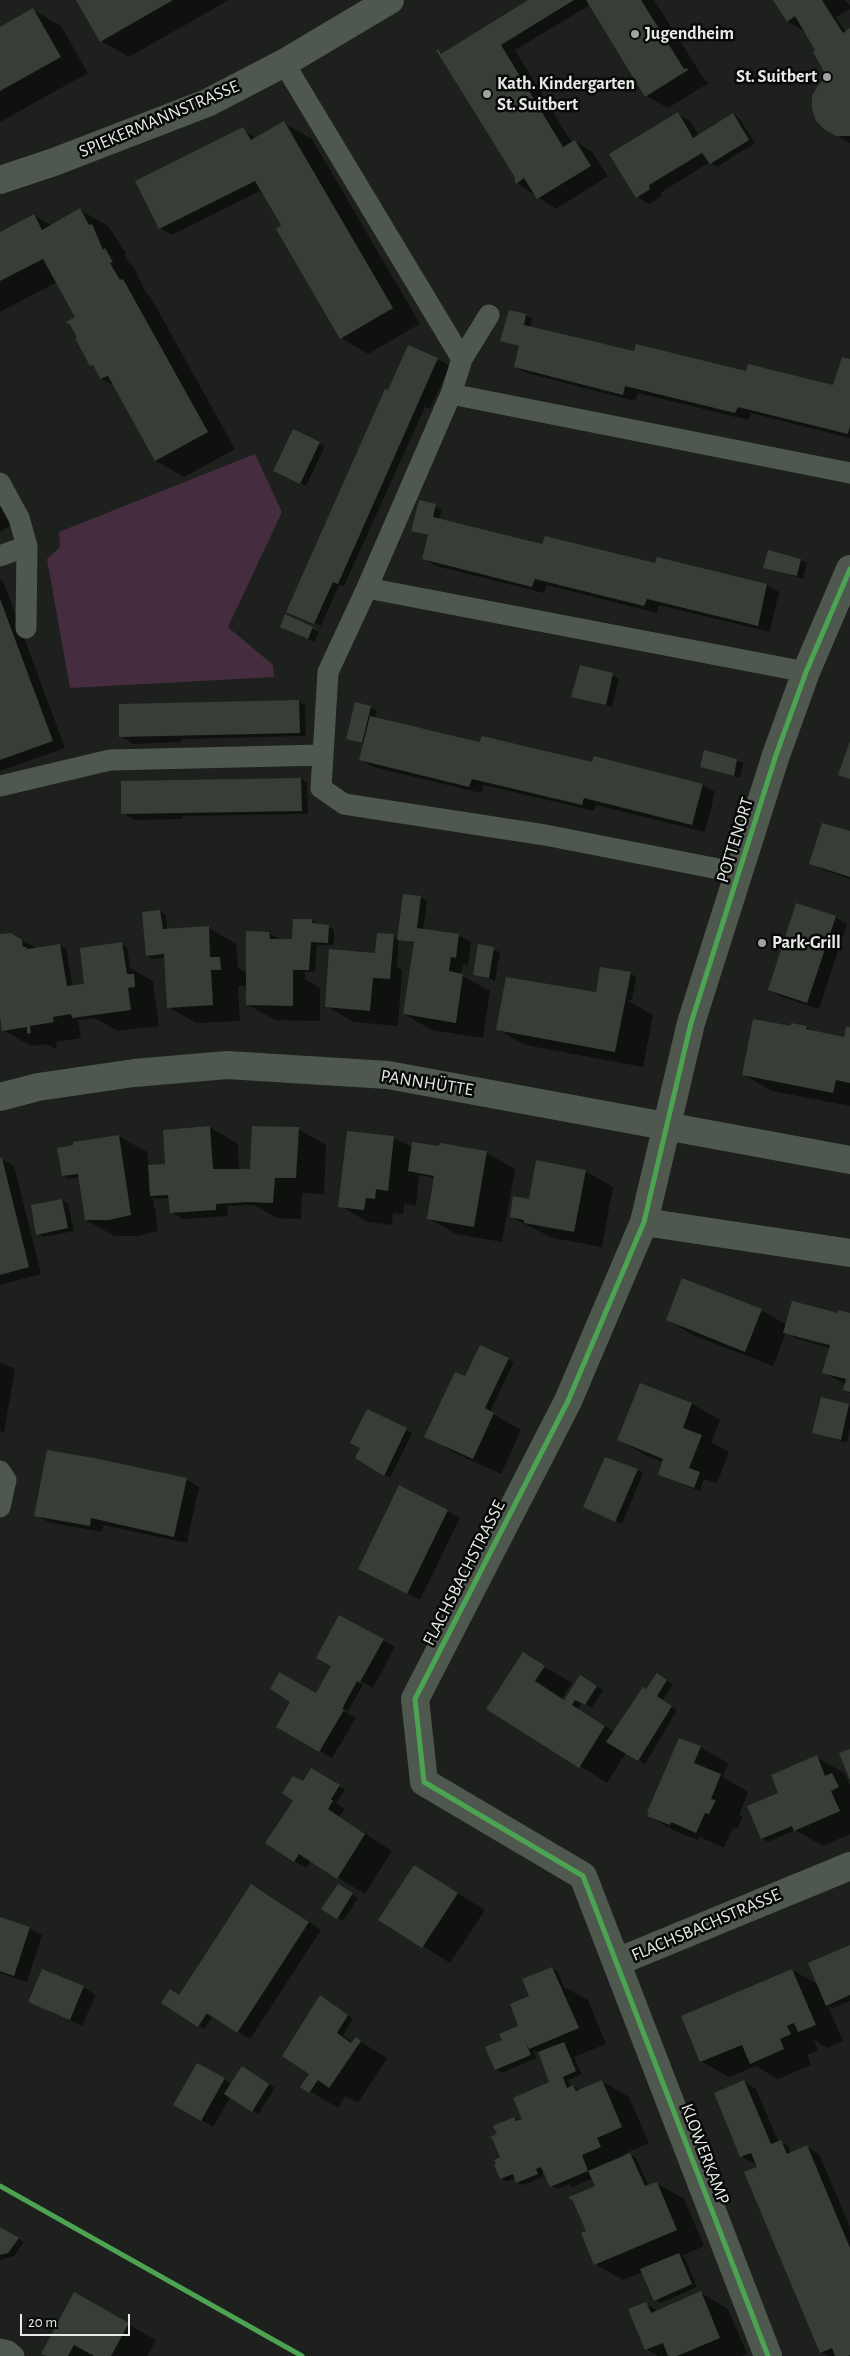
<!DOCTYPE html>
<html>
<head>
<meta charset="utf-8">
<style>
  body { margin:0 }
  #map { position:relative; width:850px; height:2356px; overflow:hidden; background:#1d201d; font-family:"Alegreya Sans",sans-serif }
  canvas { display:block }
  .scale { position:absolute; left:20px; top:2314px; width:110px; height:22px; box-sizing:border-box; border:2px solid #e8ebe7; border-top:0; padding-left:6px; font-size:15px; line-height:18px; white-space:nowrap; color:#e8ebe7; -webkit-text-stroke:4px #080a08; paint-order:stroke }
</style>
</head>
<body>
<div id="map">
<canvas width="850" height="2356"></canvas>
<div class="scale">20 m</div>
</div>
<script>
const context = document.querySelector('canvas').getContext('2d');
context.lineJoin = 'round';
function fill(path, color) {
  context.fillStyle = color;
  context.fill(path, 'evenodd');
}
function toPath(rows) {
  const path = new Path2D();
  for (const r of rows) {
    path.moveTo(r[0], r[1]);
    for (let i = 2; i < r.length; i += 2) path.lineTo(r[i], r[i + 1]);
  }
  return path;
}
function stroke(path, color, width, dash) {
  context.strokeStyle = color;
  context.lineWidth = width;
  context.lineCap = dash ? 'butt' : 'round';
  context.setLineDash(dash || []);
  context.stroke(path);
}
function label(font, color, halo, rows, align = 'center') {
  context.font = font + ' "Alegreya Sans",sans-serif';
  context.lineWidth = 5;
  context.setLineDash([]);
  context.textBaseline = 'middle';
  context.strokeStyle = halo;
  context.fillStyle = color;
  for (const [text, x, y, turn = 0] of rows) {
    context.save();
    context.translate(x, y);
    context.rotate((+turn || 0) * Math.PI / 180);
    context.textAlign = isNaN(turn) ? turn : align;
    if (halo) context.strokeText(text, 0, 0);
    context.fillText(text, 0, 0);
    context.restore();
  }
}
fill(toPath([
  [255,454,282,512,228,627,273,665,274,677,70,688,47,559,60,547,59,532]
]), '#452d3f');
fill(toPath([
  [78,0,229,0,129,57,101,41],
  [530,0,654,0,704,79,709,83,668,108,646,96,590,5,515,50,572,143,575,141,592,152,608,176,556,209,517,183,518,180,441,55],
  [774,0,844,0,850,5,850,9,836,17,846,32,850,30,850,143,826,129,829,77,818,50,806,32,787,21],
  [33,10,61,26,88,73,0,122,0,29],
  [678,114,690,121,699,136,733,114,739,118,755,143,717,167,710,162,660,193,662,196,649,204,637,197],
  [284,123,312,139,420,324,368,354,341,338,283,225,262,190,172,235,160,228,243,129,257,139],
  [80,210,108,226,126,253,124,254,129,263,133,266,146,293,150,296,235,449,184,477,156,461,115,386,102,379,76,339,79,337,76,317,57,282,0,312,0,233,34,215,52,226],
  [510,311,532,318,530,328,634,353,839,388,850,360,850,438,751,413,748,420,638,393,635,401,527,373,515,366,520,347,502,340],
  [438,359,450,366,430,409,425,407,344,586,339,585,321,626,294,614,396,395],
  [319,443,325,446,306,486,280,474],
  [420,502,442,509,439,519,543,546,767,585,779,592,770,632,659,605,657,613,547,585,544,593,436,566,424,559,429,536,413,531],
  [0,506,11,525,0,532],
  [801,560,807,563,803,579,765,567],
  [0,579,3,581,65,748,0,771],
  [286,616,319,632,314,642,281,627],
  [581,666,619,678,612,707,573,696],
  [299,702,305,705,306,736,181,739,181,742,133,744,121,736],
  [356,703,377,710,375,718,480,743,703,785,715,792,705,832,596,805,594,811,484,785,481,793,373,767,360,759,364,744,348,739],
  [705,751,743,763,740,778,702,767],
  [301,779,307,782,308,814,182,816,182,819,135,820,122,813],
  [850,833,850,879,823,870,810,863],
  [421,897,427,901,423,930,458,935,471,942,468,965,463,964,461,975,490,991,483,1038,432,1030,404,1014,416,944,399,939,397,968,402,970,398,1026,354,1022,326,1006,393,936,398,939],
  [160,911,166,915,167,930,209,928,236,944,238,968,248,974,268,933,281,940,293,941,311,920,318,925,328,926,334,930,334,945,317,945,315,972,305,972,305,979,320,988,320,1021,275,1020,247,1004,248,986,238,986,240,1021,196,1023,168,1007,166,957,153,959,147,955,143,913],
  [835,917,847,924,819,1009,782,997,769,990],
  [11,934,38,949,60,945,66,949,73,987,84,986,121,944,127,947,130,968,153,981,159,1026,118,1031,95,1018,78,1020,81,1038,57,1042,56,1049,47,1044,31,1046,3,1030,2,1023,0,1023,0,936],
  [479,946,500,952,495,981,475,974],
  [630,973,636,977,632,1000,627,1000,653,1015,643,1067,525,1045,497,1029,604,995],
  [806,1027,817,1033,845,1038,850,1029,850,1106,772,1091,744,1075,792,1028],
  [210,1127,238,1144,239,1170,249,1170,298,1129,326,1145,324,1194,302,1193,301,1219,277,1218,254,1205,227,1206,228,1216,183,1219,171,1212,170,1198,157,1199,153,1197,158,1231,137,1236,114,1236,86,1220,80,1177,69,1179,63,1175,119,1136,147,1152,149,1166,165,1165],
  [348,1132,394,1138,413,1148,438,1148,441,1144,487,1153,515,1169,502,1242,456,1234,428,1218,435,1178,419,1175,416,1206,404,1204,403,1214,393,1213,392,1225,368,1222,340,1206],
  [2,1159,14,1166,41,1274,0,1285,0,1160],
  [585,1171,613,1187,602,1247,553,1238,511,1217,530,1200],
  [62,1200,68,1204,74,1231,44,1237,38,1234],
  [761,1310,787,1325,850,1314,850,1393,845,1390,846,1385,823,1372,830,1348,797,1339,786,1333,773,1366,695,1336,668,1320],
  [796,1335,836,1345,835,1347,796,1337],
  [508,1359,514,1362,490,1412,521,1430,501,1474,453,1452,426,1436,465,1378],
  [0,1362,15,1369,4,1432,0,1431],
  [641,1385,692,1404,720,1420,711,1442,729,1452,717,1483,704,1479,700,1491,665,1478,659,1475,663,1462,647,1456,619,1440],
  [822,1399,850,1406,850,1428,847,1443,813,1432],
  [367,1411,412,1433,390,1478,356,1458,362,1448],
  [94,1459,187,1480,199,1487,187,1543,103,1525,102,1532,48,1522,36,1515],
  [638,1470,643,1473,622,1524,590,1510],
  [447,1511,460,1518,420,1600,372,1576],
  [340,1616,395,1647,373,1688,358,1680,357,1682,363,1685,348,1711,317,1693,333,1666],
  [523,1654,572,1683,562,1698,565,1700,586,1680,603,1690,592,1707,582,1703,578,1709,615,1732,663,1678,673,1684,662,1701,677,1710,645,1764,626,1753,607,1783,488,1708],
  [279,1674,356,1718,332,1758,278,1727,292,1701],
  [700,1747,728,1763,723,1777,748,1792,739,1815,743,1817,737,1829,733,1828,724,1848,700,1837,698,1840,677,1832,649,1816],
  [816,1757,844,1773,850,1785,850,1834,823,1846,795,1830,768,1842,762,1838],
  [312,1770,345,1790,336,1803,345,1809,339,1817,392,1851,365,1894,311,1861,306,1868,294,1861,295,1800],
  [414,1866,485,1910,450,1963,380,1919],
  [344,1889,358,1898,343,1921,323,1909],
  [264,1892,321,1930,250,2039,198,2006,197,2008,212,2018,204,2029,198,2026,180,1997],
  [0,1919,29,1928,42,1935,27,1982,0,1973],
  [850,1946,850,2001,833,2008,828,2006,843,2041,827,2048,814,2040,818,2050,807,2055,811,2065,778,2079,756,2066,729,2077,701,2061,792,1970,819,1985],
  [552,1968,558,1972,564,1987,588,2000,606,2044,574,2057,582,2074,568,2080,571,2087,573,2086,580,2090,602,2081,629,2097,649,2143,624,2154,625,2157,630,2154,636,2158,649,2187,656,2183,684,2199,704,2246,681,2256,685,2258,697,2287,661,2303,655,2300,643,2272,623,2280,595,2264,588,2231,574,2201,571,2199,596,2187,593,2178,573,2187,569,2184,557,2189,551,2186,546,2171,542,2173,543,2177,523,2185,517,2182,516,2178,507,2181,501,2178,498,2135,514,2118,522,2121,550,2083,540,2054,533,2050,536,2058,502,2073,496,2069,503,2040,518,2027,532,1996],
  [83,1987,96,1995,82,2026,30,2001],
  [327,2000,353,2019,343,2035,353,2043,356,2039,387,2058,358,2103,345,2096,338,2108,302,2086,311,2074],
  [198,2065,232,2084,242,2068,275,2088,258,2114,231,2096,213,2127,175,2105],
  [744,2082,756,2089,779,2143,787,2145,791,2153,807,2147,819,2154,850,2227,850,2356,828,2356,821,2352,758,2167,756,2162,754,2164,741,2156],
  [0,2228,24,2242,14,2256,0,2260],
  [701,2293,728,2309,747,2354,742,2356,658,2356,646,2349,646,2304,658,2311],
  [75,2294,156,2340,147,2356,48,2356]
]), '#0007');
fill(toPath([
  [76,0,173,0,100,42],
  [528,0,574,0,501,45,563,147,575,140,591,166,537,199,524,178,516,184,514,179,516,179,436,50,438,49,441,54],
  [586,0,641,0,684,69,686,68,688,70,645,97],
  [773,0,822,0,843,33,850,28,850,136,836,136,825,130,816,121,812,109,812,96,818,85,827,77,813,52,815,50,795,16,787,22],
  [33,8,61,57,0,91,0,27],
  [678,112,693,138,733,113,749,140,710,164,702,153,649,185,650,189,636,198,609,154],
  [284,121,393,308,340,339,276,229,281,225,255,181,159,229,135,181,243,127,251,140],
  [80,208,89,225,92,224,103,250,105,248,113,262,110,263,120,280,123,279,208,432,155,461,108,376,97,380,100,378,93,365,90,366,75,338,77,337,69,323,67,324,66,322,75,317,43,259,0,281,0,232,34,214,42,230],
  [509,310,526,314,524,325,634,351,636,344,746,371,748,364,833,385,842,357,850,359,850,425,848,434,738,407,735,413,625,386,623,395,514,367,519,346,500,341],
  [408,345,438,358,338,584,333,582,314,624,286,612,385,389,388,390],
  [293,429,320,442,300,484,273,471],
  [419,500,436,504,433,517,542,544,545,536,655,563,657,557,767,584,758,626,647,599,644,606,535,579,532,587,422,559,428,535,411,531],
  [768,550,801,559,797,576,763,568],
  [0,599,53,741,0,760],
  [285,614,313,627,308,639,280,627],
  [580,665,613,673,606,705,571,697],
  [299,700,300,733,119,737,119,704],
  [355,702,371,706,362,743,346,739],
  [370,716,479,742,482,736,592,762,594,756,703,784,692,825,584,798,582,805,472,779,469,787,359,760],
  [850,741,850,779,838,775],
  [704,750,737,759,734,776,700,767],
  [301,778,302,811,121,814,121,781],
  [822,823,850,831,850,877,809,864],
  [403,894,421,896,417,928,459,934,456,958,451,957,449,971,463,974,456,1023,403,1014,414,942,397,940],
  [796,903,836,916,807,1003,768,990],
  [160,910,163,929,209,926,210,957,220,957,221,970,211,970,213,1005,167,1008,164,954,146,956,142,912],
  [293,919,312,919,312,923,329,925,328,943,311,942,309,970,293,970,293,1006,246,1005,246,931,269,932,270,939,292,939],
  [11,933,22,940,23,947,26,947,27,949,60,944,67,986,84,984,80,948,122,942,127,974,134,974,135,987,128,988,131,1010,72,1018,71,1014,53,1017,54,1022,30,1026,31,1033,27,1034,27,1027,2,1031,0,1018,0,934],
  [377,933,394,934,390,979,373,978,370,1011,325,1007,329,949,375,953],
  [478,944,494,947,489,978,473,975],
  [600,967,631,972,615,1052,496,1030,506,977,596,992],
  [753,1019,791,1026,791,1023,807,1026,806,1029,844,1037,846,1027,850,1027,850,1083,836,1080,833,1093,742,1075],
  [210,1126,213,1169,250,1169,252,1126,299,1127,296,1178,275,1178,273,1203,248,1202,216,1204,216,1210,170,1213,168,1195,150,1196,148,1165,165,1164,163,1130],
  [347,1131,394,1136,388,1191,376,1189,375,1199,366,1198,364,1210,338,1207],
  [119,1135,131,1215,109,1220,85,1220,78,1174,62,1176,57,1148,73,1145,73,1142],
  [412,1142,439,1146,440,1143,487,1151,474,1227,427,1219,434,1176,408,1171],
  [0,1158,2,1158,29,1267,0,1275],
  [536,1160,586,1170,574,1232,524,1223,524,1220,510,1217,513,1196,529,1199],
  [62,1199,68,1228,36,1235,31,1205],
  [682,1278,762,1309,745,1352,666,1320],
  [792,1301,838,1313,838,1310,850,1313,850,1392,843,1390,846,1379,822,1373,830,1345,783,1333],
  [480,1345,509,1358,485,1408,494,1413,473,1459,424,1437,455,1372,465,1376],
  [640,1383,692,1403,683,1428,702,1435,689,1468,700,1472,694,1488,658,1475,663,1459,617,1440],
  [821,1397,849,1404,841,1440,812,1433],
  [367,1409,407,1428,384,1476,355,1458,360,1448,350,1443],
  [47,1450,94,1458,187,1478,174,1537,91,1518,90,1526,34,1516],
  [605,1457,638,1469,615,1522,583,1507],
  [399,1485,448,1510,407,1594,358,1569],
  [339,1615,384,1639,360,1682,357,1681,342,1709,344,1710,319,1752,276,1727,290,1702,270,1689,279,1672,316,1693,331,1666,316,1658],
  [523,1652,545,1666,535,1681,564,1700,580,1675,597,1686,585,1705,575,1700,572,1705,605,1726,579,1768,486,1709],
  [657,1673,667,1680,657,1696,672,1706,638,1761,606,1742,643,1687,646,1689],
  [679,1738,701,1746,694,1763,721,1774,711,1799,716,1800,709,1814,705,1813,696,1833,671,1822,670,1825,647,1816,649,1813,647,1812],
  [850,1749,850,1780,839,1753],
  [817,1755,825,1776,832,1773,839,1787,831,1791,840,1811,794,1831,792,1826,761,1839,747,1806,778,1793,771,1775],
  [311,1768,340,1785,331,1799,333,1801,328,1809,365,1834,337,1879,299,1854,294,1862,265,1843,293,1801,282,1793,293,1776,303,1781],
  [414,1865,458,1893,422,1948,378,1920],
  [251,1884,309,1922,237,2033,207,2013,198,2027,161,2003,170,1989,179,1995],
  [338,1884,353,1893,337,1919,321,1909],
  [0,1917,30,1927,14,1976,0,1971],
  [850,1945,850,1995,826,2006,808,1963],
  [552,1967,579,2028,529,2049,524,2039,531,2055,495,2070,485,2047,502,2040,499,2034,518,2026,510,2004,529,1996,522,1979],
  [42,1969,84,1986,70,2020,28,2002],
  [792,1969,816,2025,798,2032,794,2023,787,2026,791,2034,780,2039,784,2049,750,2064,742,2045,700,2062,681,2016],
  [320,1995,348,2015,337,2033,351,2043,356,2037,361,2041,329,2088,318,2080,309,2093,300,2087,309,2074,282,2056],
  [564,2042,576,2071,563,2077,567,2088,573,2085,576,2091,602,2080,622,2127,597,2138,601,2147,582,2155,588,2171,630,2153,645,2186,657,2182,677,2230,594,2265,581,2233,586,2231,572,2199,570,2200,569,2197,595,2186,588,2171,550,2187,541,2167,536,2169,538,2174,516,2183,513,2174,500,2179,494,2165,496,2164,494,2160,500,2157,492,2138,488,2138,497,2134,493,2126,514,2117,516,2121,522,2119,513,2098,549,2082,538,2052],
  [197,2063,225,2078,201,2121,173,2105],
  [242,2066,269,2084,252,2112,224,2094],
  [744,2080,771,2144,781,2140,787,2154,807,2145,850,2248,850,2355,848,2356,835,2356,832,2348,820,2353,744,2172,757,2167,751,2153,740,2157,714,2093],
  [0,2227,19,2238,8,2253,0,2255],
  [679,2253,692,2284,654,2301,640,2269],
  [701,2291,720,2338,677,2356,668,2356,663,2343,645,2350,628,2309,646,2302,651,2313],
  [74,2292,129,2323,111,2356,94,2356,74,2345,68,2356,46,2356,41,2354]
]), '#383d38');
stroke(toPath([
  [284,63,462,359],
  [489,315,462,359,451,394,367,588,328,672,321,788,344,804,545,835,739,873],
  [451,394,850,473],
  [0,483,19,518,27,546,26,628],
  [0,556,27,546],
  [367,588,806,672],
  [0,786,110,760,323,755],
  [0,1471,6,1480,0,1507],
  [0,2349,8,2351,14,2356]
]), '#4f584f', 21);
stroke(toPath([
  [0,180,54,162,207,103,284,63,390,0],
  [0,1097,38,1087,134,1073,227,1065,388,1075,850,1160],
  [644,1222,850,1253],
  [617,1962,850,1866],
  [768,2356,583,1876,424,1782,415,1699,568,1401,644,1222,691,1023,776,755,806,672,850,569]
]), '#4f584f', 28);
stroke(toPath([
  [0,2186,302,2356],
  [768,2356,583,1876,424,1782,415,1699,568,1401,644,1222,691,1023,776,755,806,672,850,569]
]), '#4ca352', 5);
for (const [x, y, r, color] of [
  [635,34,5,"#a1a4a0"],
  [827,77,5,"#a1a4a0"],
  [487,94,5,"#a1a4a0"],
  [762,943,5,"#a1a4a0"]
]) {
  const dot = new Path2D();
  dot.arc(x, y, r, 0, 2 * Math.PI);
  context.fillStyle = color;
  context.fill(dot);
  stroke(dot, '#080a08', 2);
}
label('bold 18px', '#e8ebe7', '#080a08', [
  ["Jugendheim",645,34],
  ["St. Suitbert",817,77,"right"],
  ["Kath. Kindergarten",497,84],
  ["St. Suitbert",497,105],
  ["Park-Grill",772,943]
], 'left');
label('18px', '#e8ebe7', '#080a08', [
  ["SPIEKERMANNSTRASSE",159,119,-23],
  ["POTTENORT",735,840,-73],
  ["PANNHÜTTE",427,1083,9],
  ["FLACHSBACHSTRASSE",464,1573,-63],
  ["FLACHSBACHSTRASSE",706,1925,-23],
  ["KLOWERKAMP",705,2154,69]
]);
</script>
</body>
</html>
